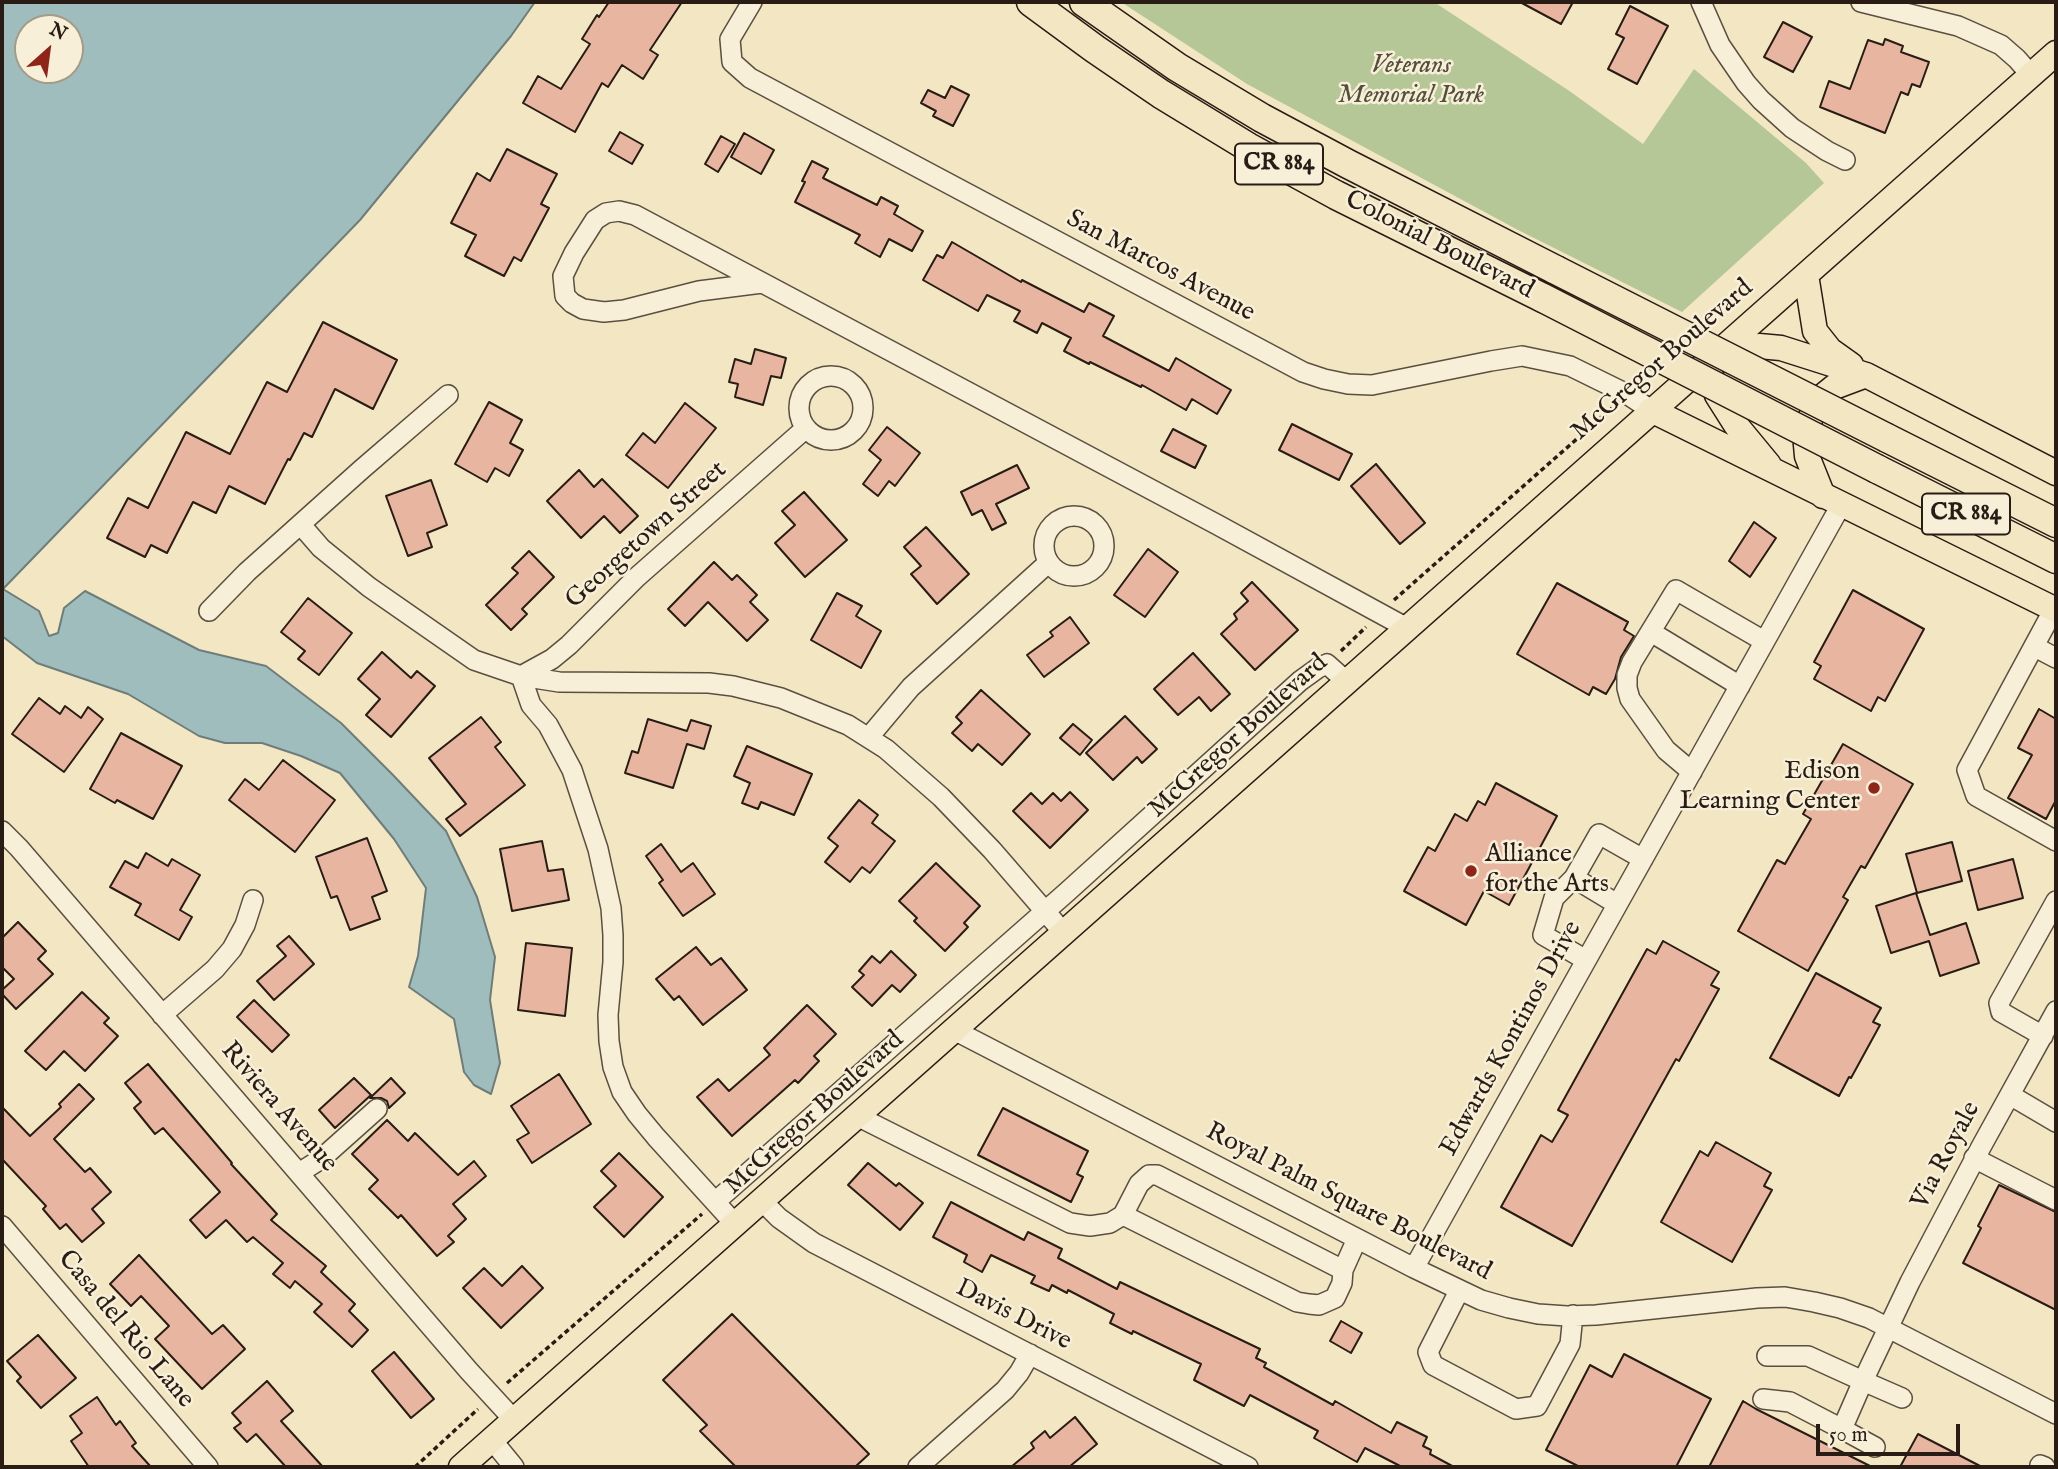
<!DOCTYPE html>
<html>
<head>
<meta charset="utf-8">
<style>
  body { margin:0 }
  #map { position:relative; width:2058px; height:1469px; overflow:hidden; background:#f2e7c2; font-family:"IM FELL English",serif }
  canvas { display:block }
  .frame { position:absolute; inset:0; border:4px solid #281c15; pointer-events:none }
  .north { position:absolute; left:14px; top:14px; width:70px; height:70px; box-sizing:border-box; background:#f7efd7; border:2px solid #a49b89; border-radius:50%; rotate:28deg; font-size:19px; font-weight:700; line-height:28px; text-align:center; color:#281c15 }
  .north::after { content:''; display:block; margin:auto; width:24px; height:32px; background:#8f2418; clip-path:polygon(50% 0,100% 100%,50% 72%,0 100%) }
  .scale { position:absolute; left:1816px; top:1424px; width:144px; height:32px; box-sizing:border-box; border:4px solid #281c15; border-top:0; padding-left:9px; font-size:21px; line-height:24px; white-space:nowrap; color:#281c15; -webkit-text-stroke:5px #f7efd7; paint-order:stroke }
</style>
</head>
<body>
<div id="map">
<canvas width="2058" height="1469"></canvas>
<div class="frame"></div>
<div class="north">N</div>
<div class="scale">50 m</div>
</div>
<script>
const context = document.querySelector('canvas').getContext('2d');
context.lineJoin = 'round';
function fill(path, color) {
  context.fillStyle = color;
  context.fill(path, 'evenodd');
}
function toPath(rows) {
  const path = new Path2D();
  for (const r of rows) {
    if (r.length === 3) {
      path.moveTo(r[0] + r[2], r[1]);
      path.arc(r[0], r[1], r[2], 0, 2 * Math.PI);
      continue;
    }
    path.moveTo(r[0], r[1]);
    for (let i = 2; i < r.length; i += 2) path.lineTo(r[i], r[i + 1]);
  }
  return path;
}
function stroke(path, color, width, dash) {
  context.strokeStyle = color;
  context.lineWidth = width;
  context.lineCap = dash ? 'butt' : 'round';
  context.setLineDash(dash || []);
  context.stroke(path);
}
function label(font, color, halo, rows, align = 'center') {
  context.font = font + ' "IM FELL English",serif';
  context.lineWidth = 5;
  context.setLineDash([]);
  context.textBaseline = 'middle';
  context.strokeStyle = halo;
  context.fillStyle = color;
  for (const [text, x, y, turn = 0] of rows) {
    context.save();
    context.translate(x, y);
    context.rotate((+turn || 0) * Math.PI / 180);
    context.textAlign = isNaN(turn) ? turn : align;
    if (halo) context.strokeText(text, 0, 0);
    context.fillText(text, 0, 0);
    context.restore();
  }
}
fill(toPath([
  [1121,2,1434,2,1568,90,1643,144,1694,69,1806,163,1824,183,1682,312,1518,230,1247,84]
]), '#b5c797');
const water = toPath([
  [2,2,535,2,511,36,360,220,3,589,39,611,49,636,58,633,64,608,85,591,199,650,266,666,341,723,393,775,446,831,477,897,495,957,490,1000,500,1063,491,1094,474,1085,464,1072,454,1019,409,987,418,956,426,888,394,839,340,773,301,756,262,743,225,743,199,736,128,694,37,663,2,636,2,2],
  [28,28,70,28,70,70,28,70,28,28]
]);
fill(water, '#9fbdbd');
stroke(water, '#6f7d7a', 2);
const building = toPath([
  [609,2,682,2,650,50,658,55,643,79,622,65,608,87,602,83,575,132,523,103,538,76,561,89,590,44,582,39,597,15,599,17,609,2],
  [1520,2,1573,2,1561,24,1520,2],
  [1630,6,1668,26,1637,84,1608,69,1624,38,1616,34,1630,6],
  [1783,22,1812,37,1793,72,1764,57,1783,22],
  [1885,39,1903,46,1901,52,1929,62,1920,87,1912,84,1908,95,1901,92,1885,133,1820,107,1829,81,1850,89,1868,40,1883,45,1885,39],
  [951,86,969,95,953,126,933,116,936,111,921,103,928,90,945,98,951,86],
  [620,132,643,145,632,164,609,151,620,132],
  [744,133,774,150,761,174,731,157,744,133],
  [721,136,735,144,718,172,705,164,721,136],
  [507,149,557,174,541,204,549,208,521,261,514,257,504,276,465,256,476,235,451,223,477,173,490,181,507,149],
  [812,161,828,169,823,178,877,205,881,197,898,206,894,214,923,231,912,251,889,239,880,257,855,243,860,235,795,202,805,182,802,181,812,161],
  [952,242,1021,282,1022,280,1084,312,1089,303,1114,316,1103,336,1169,371,1176,358,1231,390,1217,414,1192,399,1186,410,1142,385,1141,387,1090,362,1089,364,1064,351,1071,338,1042,323,1037,333,1014,321,1020,311,987,295,978,311,923,280,937,255,943,258,952,242],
  [323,322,397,360,373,409,335,389,312,437,304,433,290,460,288,459,265,504,229,486,216,513,193,502,167,553,151,545,145,557,107,538,128,498,148,508,186,432,230,454,267,382,287,392,323,322],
  [755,349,786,358,781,378,771,376,763,405,735,397,738,384,729,382,735,359,751,364,755,349],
  [489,402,522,420,510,443,523,450,509,476,495,468,487,482,455,464,489,402],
  [685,403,716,428,668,488,626,455,643,433,655,443,685,403],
  [1292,424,1352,454,1339,480,1279,450,1292,424],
  [887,427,920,453,895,486,889,481,878,496,863,484,881,460,869,450,887,427],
  [1173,429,1206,446,1195,468,1161,451,1173,429],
  [1376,464,1425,523,1400,544,1351,486,1376,464],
  [1017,465,1029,488,996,504,1006,523,992,530,982,510,972,515,961,492,1017,465],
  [579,470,594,487,602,479,638,516,620,533,604,516,581,538,547,501,579,470],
  [431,480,447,525,427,533,432,547,408,556,386,496,431,480],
  [804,492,847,540,805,577,775,543,795,525,782,511,804,492],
  [1754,522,1776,538,1750,577,1729,561,1754,522],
  [926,527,969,574,937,604,911,574,921,566,904,547,926,527],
  [1148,549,1178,572,1145,617,1114,595,1148,549],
  [529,551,554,577,522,609,527,614,511,630,486,605,518,573,512,568,529,551],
  [714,562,732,580,737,575,757,595,750,602,768,620,747,641,708,602,685,626,668,609,714,562],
  [1252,582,1298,630,1255,670,1221,634,1237,619,1234,614,1248,601,1241,593,1252,582],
  [1557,583,1628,622,1624,630,1634,636,1621,657,1615,679,1606,694,1593,687,1589,695,1517,654,1557,583],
  [1853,590,1924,629,1885,701,1878,697,1871,711,1814,679,1821,666,1814,662,1853,590],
  [837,593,862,606,856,616,881,631,861,668,811,640,837,593],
  [308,598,352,633,319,675,298,659,305,651,281,632,308,598],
  [1070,617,1089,643,1044,677,1027,655,1053,636,1050,632,1070,617],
  [382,652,411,678,417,671,435,686,391,737,366,715,380,699,358,679,382,652],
  [1193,653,1230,694,1211,711,1199,697,1178,715,1154,689,1193,653],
  [981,690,1030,734,1002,765,978,744,972,751,952,733,962,723,956,717,981,690],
  [39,698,60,714,65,706,81,718,88,707,103,719,64,772,12,734,39,698],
  [2039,709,2056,719,2056,800,2046,819,2008,798,2032,755,2018,748,2039,709],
  [1125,716,1157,749,1142,763,1137,757,1113,780,1086,753,1125,716],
  [481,717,501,742,495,747,525,785,460,836,446,819,466,804,429,758,481,717],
  [648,719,687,731,691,720,711,726,704,749,687,744,673,788,625,773,632,751,638,753,648,719],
  [1073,724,1092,740,1080,755,1060,738,1073,724],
  [121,733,182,766,153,819,117,800,115,803,90,789,121,733],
  [1843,744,1913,784,1865,868,1861,866,1843,897,1848,900,1808,971,1738,931,1777,860,1785,864,1793,850,1811,819,1803,814,1843,744],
  [747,746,812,774,794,815,761,802,758,809,742,803,750,783,734,776,747,746],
  [283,760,335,800,295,852,229,800,245,779,259,790,283,760],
  [1496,783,1557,816,1509,905,1484,891,1466,925,1404,891,1428,847,1435,851,1455,814,1467,821,1478,801,1485,805,1496,783],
  [1070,792,1088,810,1050,848,1013,811,1031,793,1042,804,1053,793,1061,801,1070,792],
  [859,800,878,815,872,823,895,841,870,873,862,867,850,882,825,862,838,846,828,838,859,800],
  [367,838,387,891,372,897,380,919,350,930,337,896,331,898,316,857,367,838],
  [542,841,548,871,563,869,569,900,512,911,500,849,542,841],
  [1952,842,1962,881,1917,893,1906,854,1952,842],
  [661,844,681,872,693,863,715,894,683,916,659,883,663,880,646,856,661,844],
  [146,853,168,866,172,859,200,875,180,910,192,917,179,940,135,915,141,904,110,887,125,861,138,868,146,853],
  [2013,859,2023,898,1978,910,1968,871,2013,859],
  [936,863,980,906,964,923,968,927,945,951,914,921,917,918,899,901,936,863],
  [1916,893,1930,935,1966,923,1979,963,1940,976,1929,941,1891,953,1876,906,1916,893],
  [18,922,46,951,38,959,53,974,16,1009,2,994,2,990,14,979,2,967,2,938,18,922],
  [289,936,314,964,274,1000,257,981,286,956,277,946,289,936],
  [1663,941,1719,972,1711,985,1719,989,1679,1061,1676,1059,1572,1246,1501,1207,1541,1135,1552,1142,1568,1115,1558,1110,1647,949,1656,954,1663,941],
  [526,943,572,948,565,1016,518,1010,526,943],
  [696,947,711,965,721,958,747,990,703,1025,679,996,674,1000,656,979,696,947],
  [891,951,916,975,900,992,892,985,872,1006,852,987,864,975,859,971,872,956,880,963,891,951],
  [1816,973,1881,1008,1873,1022,1880,1025,1851,1078,1849,1077,1839,1096,1770,1058,1816,973],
  [82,992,109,1018,104,1023,118,1036,85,1071,64,1051,46,1070,25,1051,82,992],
  [254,1000,289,1035,272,1052,237,1017,254,1000],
  [807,1005,836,1034,814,1056,819,1061,798,1083,795,1080,732,1136,697,1097,718,1079,729,1091,770,1055,764,1048,807,1005],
  [148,1064,232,1163,231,1164,277,1214,271,1220,326,1266,321,1272,355,1304,349,1311,368,1330,352,1347,314,1312,322,1304,295,1281,290,1288,273,1274,283,1263,253,1237,247,1242,226,1220,206,1238,190,1220,220,1192,163,1128,155,1134,134,1108,141,1102,125,1083,148,1064],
  [559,1074,591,1124,532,1163,517,1140,529,1133,511,1106,559,1074],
  [354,1078,371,1095,335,1128,319,1110,354,1078],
  [391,1078,405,1093,389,1108,387,1101,381,1098,370,1098,391,1078],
  [79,1084,94,1099,54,1139,85,1172,90,1168,111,1192,92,1209,104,1223,82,1242,66,1224,60,1229,43,1209,46,1206,2,1159,2,1107,30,1136,61,1107,59,1104,79,1084],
  [1003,1108,1088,1151,1077,1174,1083,1177,1071,1202,978,1155,1003,1108],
  [387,1120,408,1141,415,1133,458,1175,474,1161,486,1176,453,1204,466,1219,448,1236,454,1242,437,1256,401,1215,398,1218,369,1189,378,1180,352,1154,387,1120],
  [1716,1142,1771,1173,1764,1186,1772,1190,1732,1262,1661,1222,1700,1151,1708,1156,1716,1142],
  [619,1153,663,1197,624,1237,594,1207,616,1186,601,1171,619,1153],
  [868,1163,896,1186,899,1183,923,1203,900,1230,848,1185,868,1163],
  [1999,1185,2056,1212,2056,1310,1963,1263,1981,1228,1978,1226,1999,1185],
  [951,1202,1024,1240,1028,1232,1062,1249,1058,1258,1117,1289,1120,1282,1260,1349,1256,1358,1266,1363,1264,1367,1333,1405,1335,1401,1391,1433,1397,1422,1427,1437,1423,1446,1431,1450,1430,1454,1454,1467,1402,1467,1365,1448,1357,1462,1314,1438,1318,1431,1250,1395,1244,1406,1194,1380,1201,1364,1133,1331,1132,1334,1110,1323,1114,1314,1068,1290,1067,1293,1052,1285,1049,1291,1031,1283,1035,1276,991,1255,982,1272,964,1262,967,1255,933,1237,951,1202],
  [139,1255,212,1334,223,1325,245,1349,202,1389,155,1339,169,1326,141,1296,131,1306,110,1284,139,1255],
  [522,1266,543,1288,501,1328,463,1288,484,1268,502,1286,522,1266],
  [732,1314,869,1454,855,1467,736,1467,700,1431,707,1425,663,1380,732,1314],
  [1341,1321,1362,1333,1351,1353,1330,1341,1341,1321],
  [38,1335,76,1378,41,1408,17,1381,21,1377,7,1361,38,1335],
  [394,1352,434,1399,411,1418,372,1371,394,1352],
  [1624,1354,1711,1399,1676,1467,1580,1467,1546,1450,1590,1365,1612,1377,1624,1354],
  [267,1381,293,1411,281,1421,323,1467,286,1467,256,1434,247,1442,234,1428,241,1423,232,1413,267,1381],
  [97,1397,116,1425,120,1421,136,1443,132,1446,151,1467,89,1467,71,1441,82,1433,70,1416,97,1397],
  [1743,1401,1756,1409,1872,1467,1709,1467,1743,1401],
  [1075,1417,1097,1444,1069,1467,1011,1467,1034,1448,1031,1443,1045,1431,1050,1438,1075,1417],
  [1918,1434,1982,1467,1900,1467,1918,1434]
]);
fill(building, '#e8b5a1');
stroke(building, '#281c15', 2);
const minor = toPath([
  [752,2,730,39,732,62,750,78,1303,372,1324,379,1348,384,1372,385,1491,361,1522,356,1570,366,1627,394,1651,410],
  [1701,2,1720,45,1746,83,1761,100,1792,128,1827,151,1845,160],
  [1861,2,1958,26,2001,45,2017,59,2031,75],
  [762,283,699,291,624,310,604,312,583,309,572,303,565,296,563,276,574,253,595,220,606,213,619,211,635,215,1216,524,1407,628],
  [831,408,32],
  [1074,546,30],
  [301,525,321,548,369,587,474,660,521,676,559,682,709,683,733,686,781,698,848,725,886,749,941,797,992,850,1063,932],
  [2054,609,1967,770,1976,796,2056,841],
  [209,611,247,572,362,469,448,395],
  [1651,632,1740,686],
  [2035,647,2056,658],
  [869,737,911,687,1048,563],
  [1692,772,1666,750,1630,699,1627,688,1627,675,1632,662,1676,590,1764,641],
  [2,831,19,848,469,1371,514,1420],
  [1574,878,1617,904],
  [1586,960,1543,935,1554,898,1574,878,1599,834,1643,859],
  [162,1015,215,969,232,949,245,925,253,900],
  [954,1030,1414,1268,1481,1300,1509,1308,1538,1314,1567,1316,1596,1315,1757,1298,1785,1297,1814,1302,1840,1308,1869,1318,2056,1414],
  [2043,1036,2001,1012,1999,1003,2056,901],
  [2010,1095,2056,1122],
  [857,1116,1070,1223,1090,1226,1110,1223,1123,1215,1139,1184,1149,1175,1157,1175,1343,1270],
  [1974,1158,2056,1200],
  [299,1173,321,1159,377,1109],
  [762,1201,779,1218,814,1243,1248,1467],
  [715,1202,1067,892,1300,681,1318,668,1327,664,1346,681],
  [1123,1215,1297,1302,1309,1304,1319,1305,1335,1298,1342,1283,1343,1270,1357,1239],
  [735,1224,656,1137,637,1114,622,1092,613,1067,609,1041,608,1015,613,962,613,935,611,908,598,849,572,770,548,725,531,705,521,676,552,659,569,645,637,577,806,428],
  [2,1226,208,1467],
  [1414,1268,1841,505],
  [1459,1291,1428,1352,1433,1365,1516,1409,1537,1406,1570,1344,1573,1315],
  [1767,1356,1808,1356,1863,1381,1910,1282,1981,1147,2056,1011],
  [1763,1399,1790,1402,1842,1429,1863,1381,1902,1398],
  [1842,1429,1875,1447],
  [492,1440,514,1467],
  [2040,1465,2045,1467],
  [918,1467,1005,1390,1019,1373,1030,1354]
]);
const major = toPath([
  [1806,275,1815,331,1830,350,1851,365],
  [1716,360,1759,346,1781,348,1866,375,2056,473],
  [1711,376,1717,395,1736,425,1769,465],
  [1651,410,2056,610],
  [1823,496,1807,456,1805,434,1812,414,1818,400,1834,387,1866,375],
  [461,1467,2056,53]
]);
const highway = toPath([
  [1031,2,1095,49,1161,94,1248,147,1336,195,1543,298],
  [1084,2,1177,67,1262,118,1348,164,1556,270],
  [1887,438,2056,523],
  [1877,469,2056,559]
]);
stroke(minor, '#5a4f40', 22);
stroke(major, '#281c15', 27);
stroke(highway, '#281c15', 31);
stroke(toPath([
  [1394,600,1612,408],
  [1341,651,1366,627],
  [507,1383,702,1214],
  [415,1467,478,1409]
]), '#281c15', 3.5, [5, 3.5]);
stroke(minor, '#f7efd7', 19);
stroke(major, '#f2e7c2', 24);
stroke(highway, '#f2e7c2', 28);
const highwayBridge = toPath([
  [1556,270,1887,438],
  [1543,298,1877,469]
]);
stroke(highwayBridge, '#281c15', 31, []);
stroke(highwayBridge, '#f2e7c2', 28);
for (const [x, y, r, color] of [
  [1874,788,7,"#8f2418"],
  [1471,871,7,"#8f2418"]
]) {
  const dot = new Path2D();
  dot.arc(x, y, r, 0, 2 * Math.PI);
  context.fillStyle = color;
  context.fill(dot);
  stroke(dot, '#f7efd7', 2.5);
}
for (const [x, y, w] of [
  [1279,164,88],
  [1966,514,88]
]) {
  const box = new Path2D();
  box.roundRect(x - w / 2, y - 20.5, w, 41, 5);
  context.fillStyle = '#f7efd7';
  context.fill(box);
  stroke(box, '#281c15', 2);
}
label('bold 24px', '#281c15', null, [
  ["CR 884",1279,164],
  ["CR 884",1966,514]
]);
label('italic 26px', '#524f3c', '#f7efd7', [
  ["Veterans",1411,67],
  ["Memorial Park",1411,97]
]);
label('26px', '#281c15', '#f7efd7', [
  ["Colonial Boulevard",1439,246,27],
  ["San Marcos Avenue",1160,267,28],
  ["McGregor Boulevard",1663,361,-41],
  ["Georgetown Street",647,536,-42],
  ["McGregor Boulevard",1239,737,-42],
  ["Edwards Kontinos Drive",1512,1039,-61],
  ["Riviera Avenue",278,1108,49],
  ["McGregor Boulevard",815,1114,-42],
  ["Via Royale",1947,1156,-62],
  ["Royal Palm Square Boulevard",1348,1203,27],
  ["Davis Drive",1013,1316,27],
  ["Casa del Rio Lane",125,1330,50]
]);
label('26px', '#281c15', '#f7efd7', [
  ["Edison",1860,773],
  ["Learning Center",1860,803],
  ["Alliance",1485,856,"left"],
  ["for the Arts",1485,886,"left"]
], 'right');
</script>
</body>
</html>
